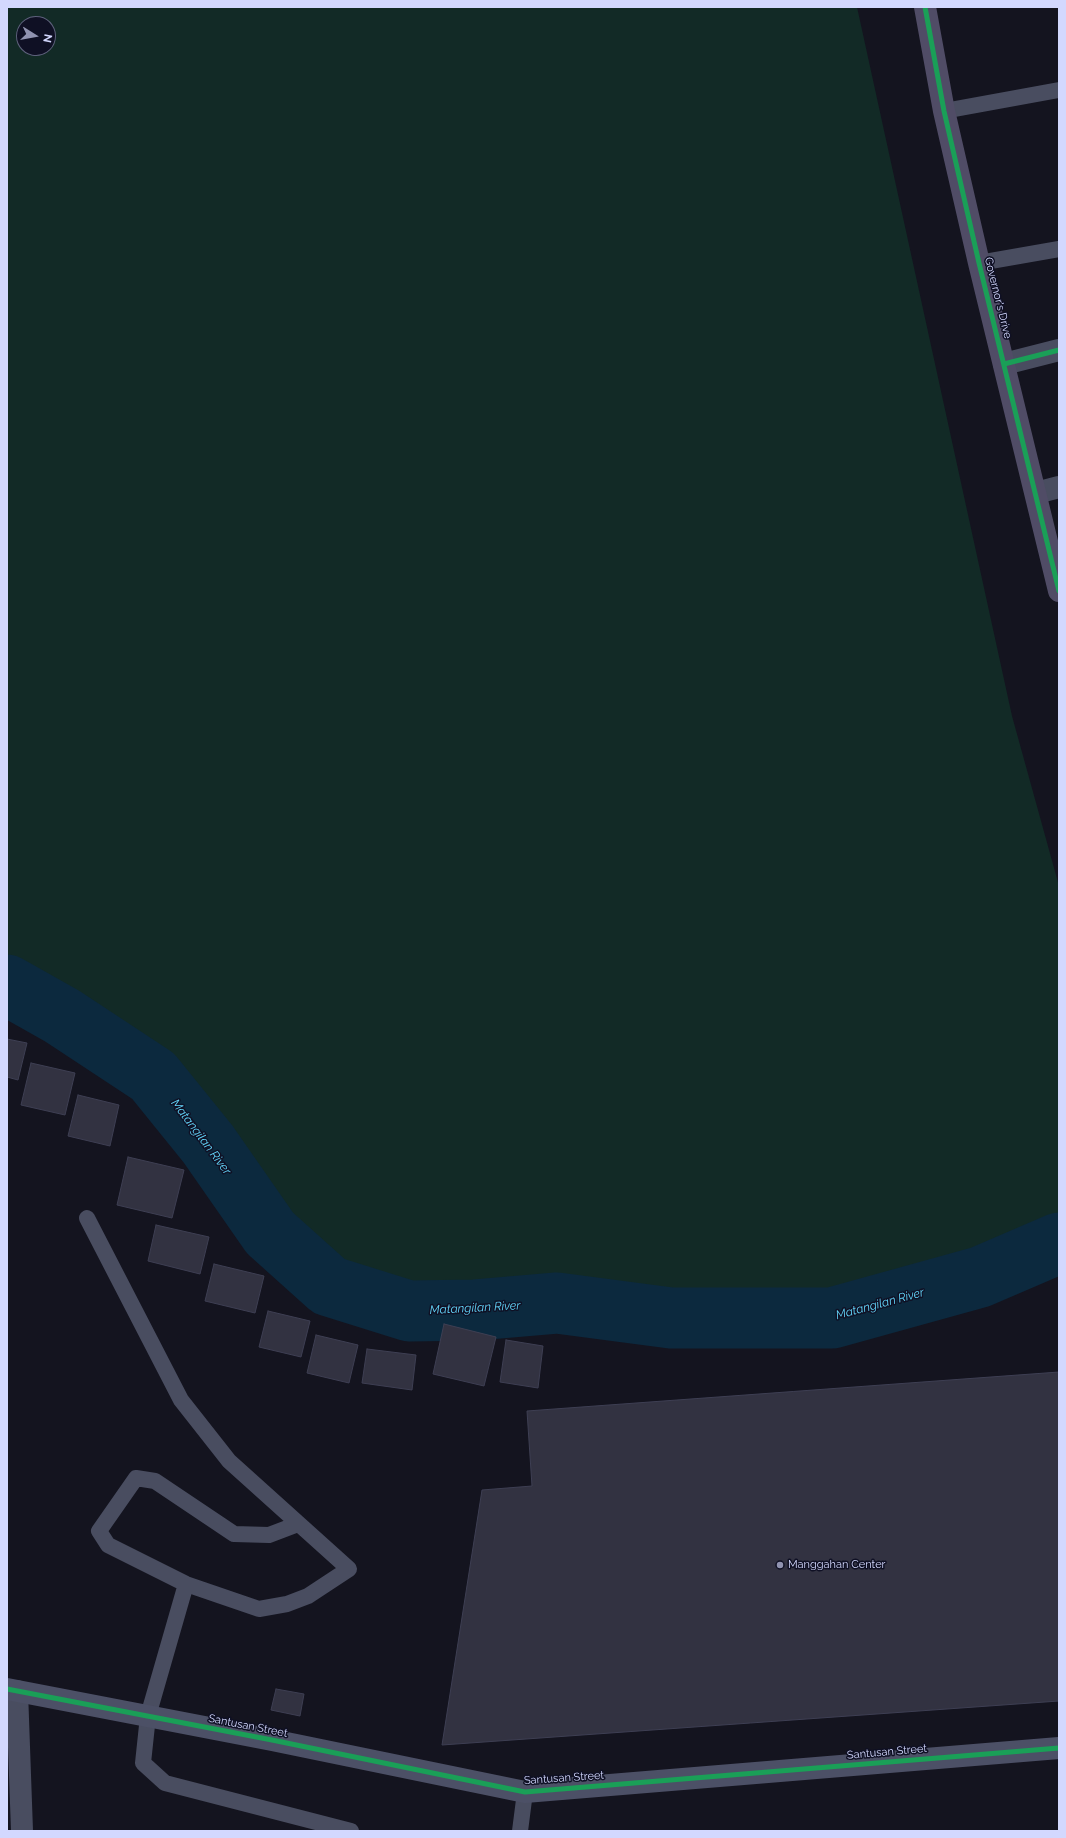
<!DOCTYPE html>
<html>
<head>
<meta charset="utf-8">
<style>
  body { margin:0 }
  #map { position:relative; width:1066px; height:1838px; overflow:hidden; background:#14141f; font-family:Raleway,sans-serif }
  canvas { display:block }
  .frame { position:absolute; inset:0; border:8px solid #d3d8fe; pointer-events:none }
  .north { position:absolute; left:16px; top:16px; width:40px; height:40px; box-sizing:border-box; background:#0f1024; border:1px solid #5d607b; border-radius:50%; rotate:101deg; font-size:11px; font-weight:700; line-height:16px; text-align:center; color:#d3d8fe }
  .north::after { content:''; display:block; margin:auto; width:14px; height:18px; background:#9093b0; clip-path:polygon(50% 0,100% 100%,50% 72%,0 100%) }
</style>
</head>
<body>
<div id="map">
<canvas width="1066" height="1838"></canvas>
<div class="frame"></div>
<div class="north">N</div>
</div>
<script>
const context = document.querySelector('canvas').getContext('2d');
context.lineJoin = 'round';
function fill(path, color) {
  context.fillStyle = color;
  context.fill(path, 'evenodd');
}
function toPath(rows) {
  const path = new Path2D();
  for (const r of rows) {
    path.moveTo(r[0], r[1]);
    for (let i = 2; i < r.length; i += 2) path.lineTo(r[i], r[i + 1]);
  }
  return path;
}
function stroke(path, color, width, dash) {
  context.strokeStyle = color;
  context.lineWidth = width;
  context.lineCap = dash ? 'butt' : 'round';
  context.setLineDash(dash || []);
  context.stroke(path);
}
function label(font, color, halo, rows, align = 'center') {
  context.font = font + ' Raleway,sans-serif';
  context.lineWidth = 3;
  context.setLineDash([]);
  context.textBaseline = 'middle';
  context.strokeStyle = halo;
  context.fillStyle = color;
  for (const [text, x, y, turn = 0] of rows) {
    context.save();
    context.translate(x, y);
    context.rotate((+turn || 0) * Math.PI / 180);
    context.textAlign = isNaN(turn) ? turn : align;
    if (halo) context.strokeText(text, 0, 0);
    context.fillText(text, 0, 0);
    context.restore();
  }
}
fill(toPath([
  [7,7,857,7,1012,716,1059,886,1059,1244,980,1277,832,1318,671,1318,557,1303,475,1310,409,1311,329,1286,270,1233,208,1144,153,1076,7,987],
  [24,24,48,24,48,48,24,48]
]), '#122a26');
stroke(toPath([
  [7,985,62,1016,153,1076,208,1144,270,1233,329,1286,409,1311,475,1310,557,1303,671,1318,832,1318,980,1277,1059,1243]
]), '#0c293e', 61);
const building = toPath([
  [7,1039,27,1043,18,1080,7,1077,7,1039],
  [31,1063,75,1073,65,1115,21,1105,31,1063],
  [78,1095,119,1105,110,1146,68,1136,78,1095],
  [128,1157,184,1170,172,1218,117,1205,128,1157],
  [156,1225,209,1237,200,1274,148,1261,156,1225],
  [214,1264,264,1276,255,1313,205,1301,214,1264],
  [268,1311,310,1321,301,1357,259,1347,268,1311],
  [444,1324,496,1337,484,1386,433,1374,444,1324],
  [316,1335,358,1345,349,1383,307,1373,316,1335],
  [506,1340,543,1346,538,1388,500,1382,506,1340],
  [367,1349,416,1355,412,1390,362,1383,367,1349],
  [1059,1372,1059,1701,442,1745,482,1490,532,1486,527,1411,1059,1372],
  [276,1689,304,1694,300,1716,271,1710,276,1689]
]);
fill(building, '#323241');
stroke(building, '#3e3f53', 1);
stroke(toPath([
  [944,111,1059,90],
  [979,263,1059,249],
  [87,1218,181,1400,229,1461,349,1569,308,1596,287,1604,259,1609,186,1584,108,1545,99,1531,136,1478,155,1481,234,1534,269,1535,298,1524],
  [186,1584,148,1716,143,1763,165,1783,351,1831],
  [520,1831,525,1792]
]), '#494d60', 16);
stroke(toPath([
  [1004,364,1059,350],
  [1036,493,1059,487],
  [17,1691,22,1831]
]), '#494d60', 22);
stroke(toPath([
  [7,1689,272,1740,525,1792,1059,1748]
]), '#4c5066', 22);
stroke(toPath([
  [925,7,944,111,979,263,1059,591]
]), '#504c66', 22);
stroke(toPath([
  [925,7,944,111,979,263,1059,591],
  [1004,364,1059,350],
  [7,1689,272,1740,525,1792,1059,1748]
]), '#1a9f57', 5);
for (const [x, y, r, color] of [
  [780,1565,4,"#9093b0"]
]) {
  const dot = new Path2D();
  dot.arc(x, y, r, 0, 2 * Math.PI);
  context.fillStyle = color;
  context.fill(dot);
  stroke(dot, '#0f1024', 1.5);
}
label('11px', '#d3d8fe', '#0f1024', [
  ["Governor's Drive",998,298,76],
  ["Santusan Street",248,1726,11],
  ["Santusan Street",887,1752,-5],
  ["Santusan Street",564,1778,-4]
]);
label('11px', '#d3d8fe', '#0f1024', [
  ["Manggahan Center",788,1565]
], 'left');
label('italic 12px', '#63d7fc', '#0f1024', [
  ["Matangilan River",201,1137,53],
  ["Matangilan River",880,1304,-15],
  ["Matangilan River",475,1308,-3]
]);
</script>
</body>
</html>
